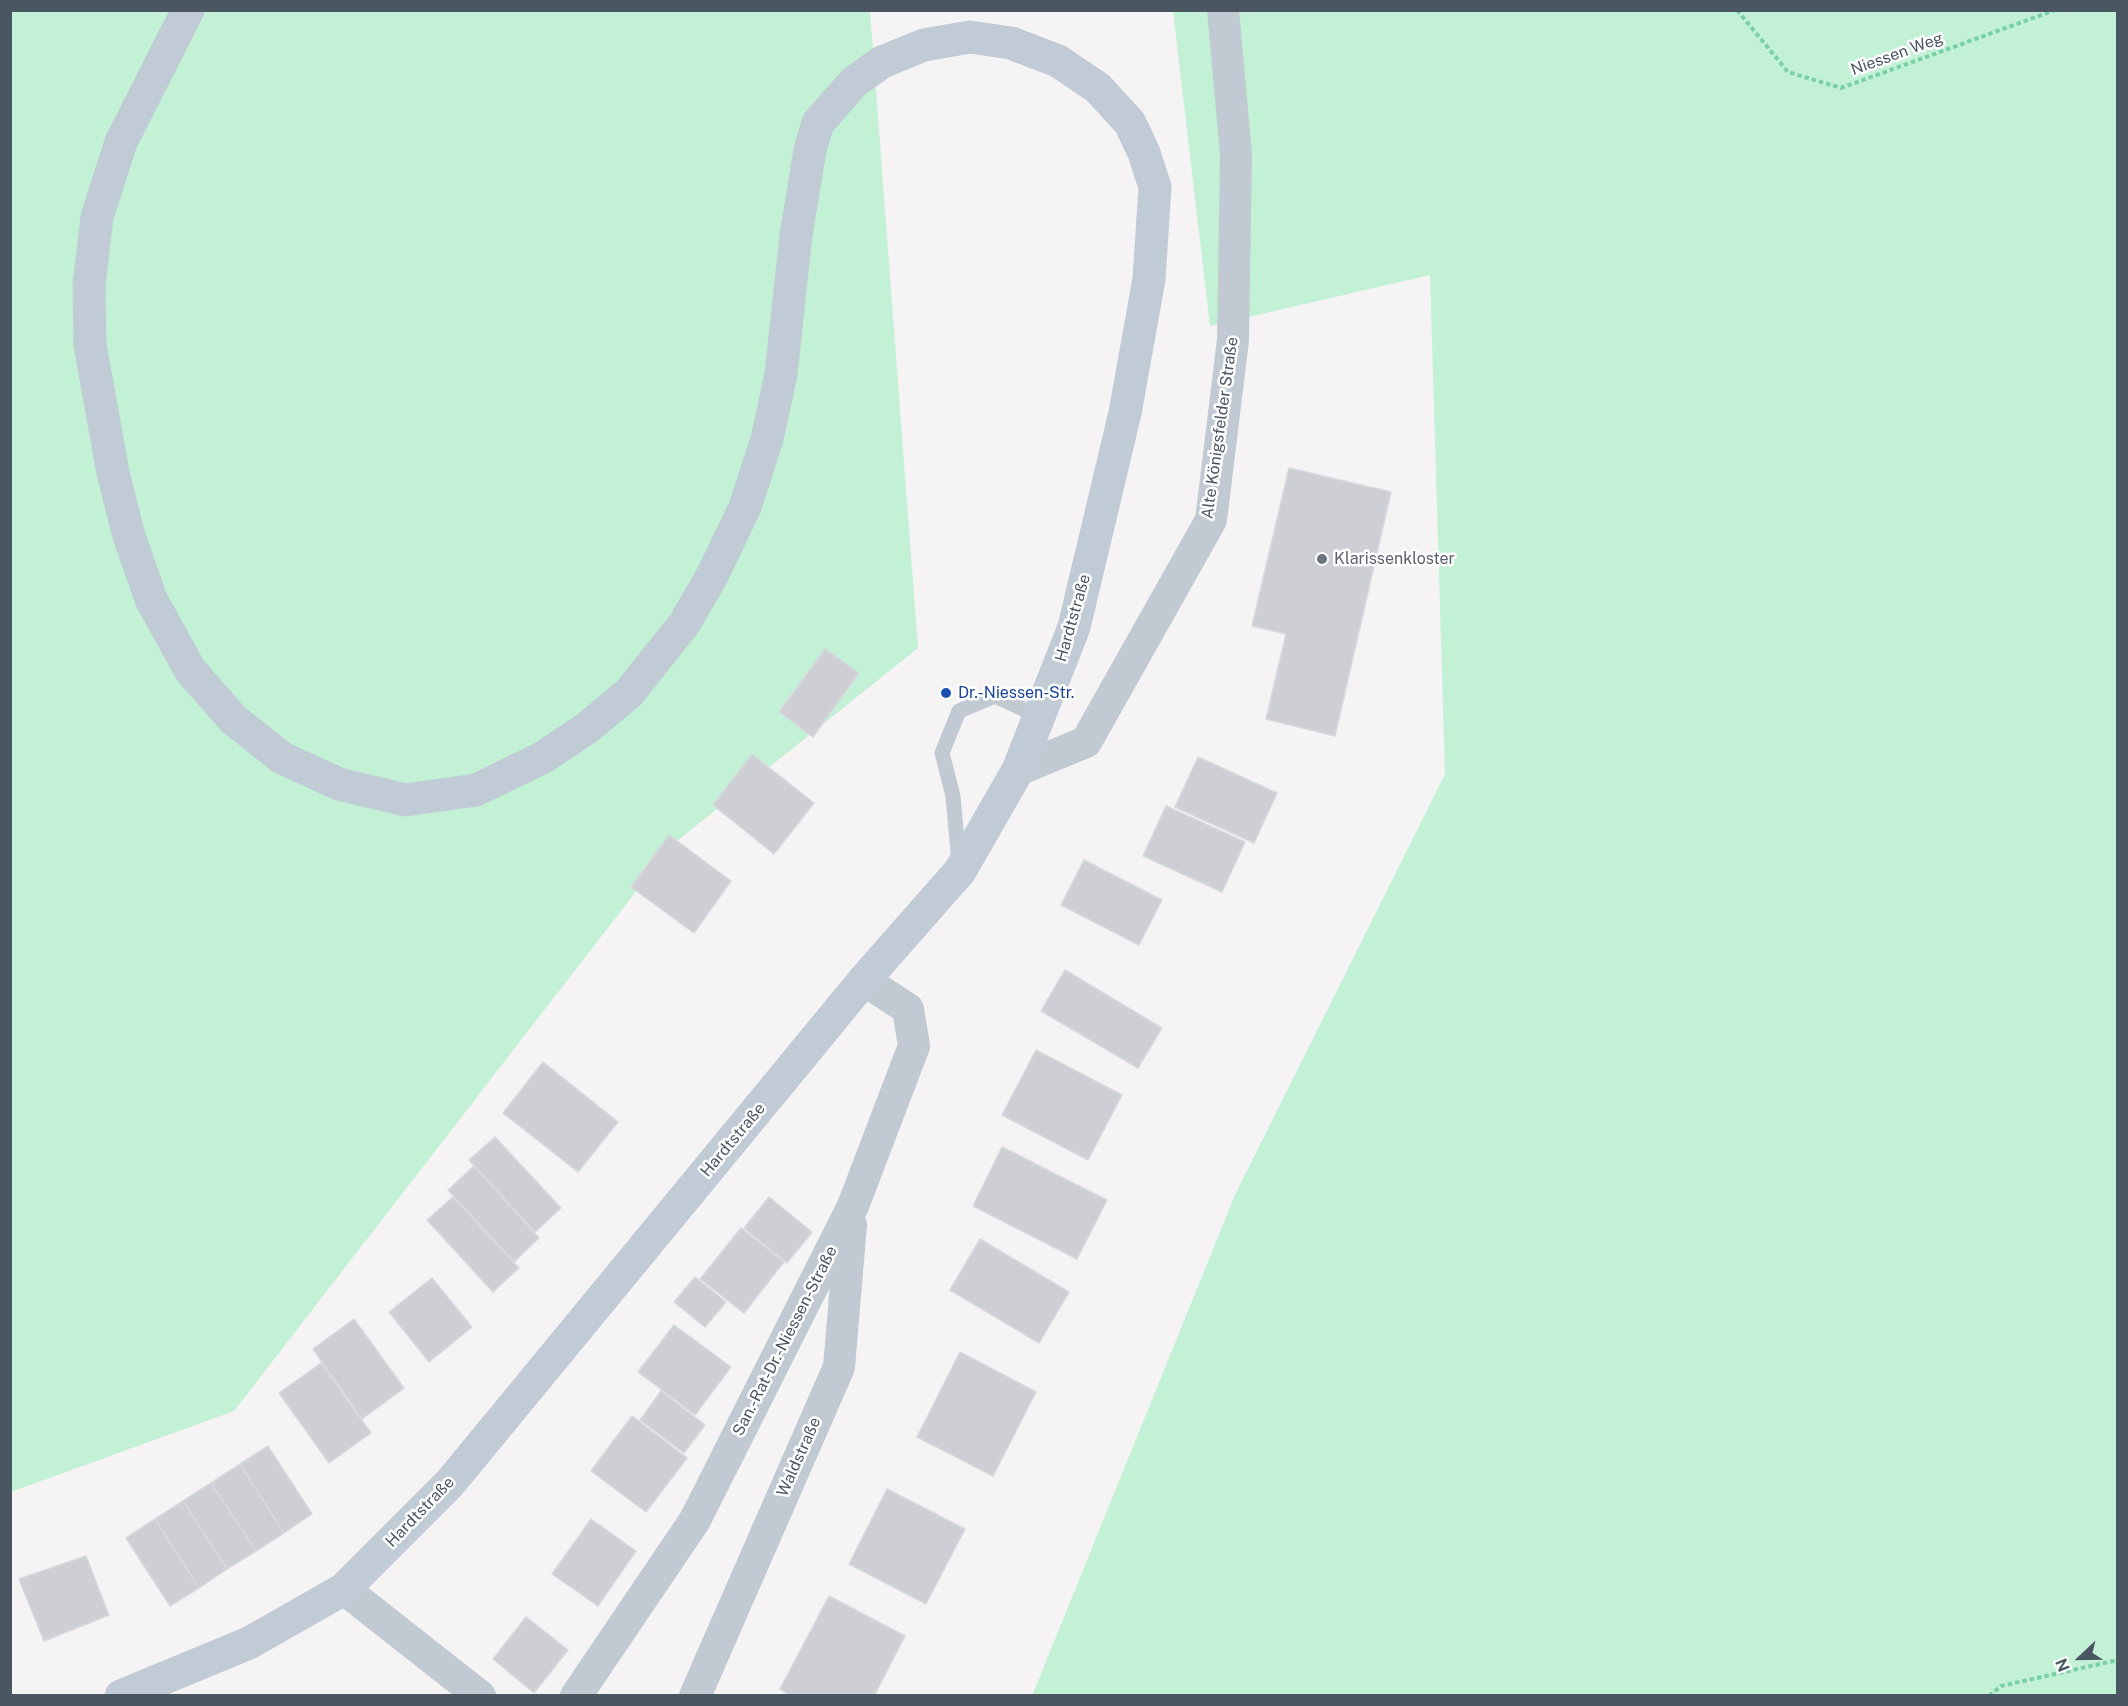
<!DOCTYPE html>
<html>
<head>
<meta charset="utf-8">
<style>
  body { margin:0 }
  #map { position:relative; width:2128px; height:1706px; overflow:hidden; background:#f5f3f3; font-family:"Public Sans",sans-serif }
  canvas { display:block }
  .frame { position:absolute; inset:0; border:12px solid #4a5661; pointer-events:none }
  .north { position:absolute; left:2050px; top:1628px; width:60px; height:60px; -webkit-text-stroke:4px #fff; paint-order:stroke; rotate:248deg; font-size:16px; font-weight:700; line-height:24px; text-align:center; color:#4a5661 }
  .north::after { content:''; display:block; margin:auto; width:21px; height:27px; background:#4a5661; clip-path:polygon(50% 0,100% 100%,50% 72%,0 100%) }
</style>
</head>
<body>
<div id="map">
<canvas width="2128" height="1706"></canvas>
<div class="frame"></div>
<div class="north">N</div>
</div>
<script>
const context = document.querySelector('canvas').getContext('2d');
context.lineJoin = 'round';
function fill(path, color) {
  context.fillStyle = color;
  context.fill(path, 'evenodd');
}
function toPath(rows) {
  const path = new Path2D();
  for (const r of rows) {
    path.moveTo(r[0], r[1]);
    for (let i = 2; i < r.length; i += 2) path.lineTo(r[i], r[i + 1]);
  }
  return path;
}
function stroke(path, color, width, dash) {
  context.strokeStyle = color;
  context.lineWidth = width;
  context.lineCap = dash ? 'butt' : 'round';
  context.setLineDash(dash || []);
  context.stroke(path);
}
function label(font, color, halo, rows, align = 'center') {
  context.font = font + ' "Public Sans",sans-serif';
  context.lineWidth = 5;
  context.setLineDash([]);
  context.textBaseline = 'middle';
  context.strokeStyle = halo;
  context.fillStyle = color;
  for (const [text, x, y, turn = 0] of rows) {
    context.save();
    context.translate(x, y);
    context.rotate((+turn || 0) * Math.PI / 180);
    context.textAlign = isNaN(turn) ? turn : align;
    if (halo) context.strokeText(text, 0, 0);
    context.fillText(text, 0, 0);
    context.restore();
  }
}
fill(toPath([
  [11,11,870,11,918,648,672,845,234,1411,11,1492],
  [1173,11,2117,11,2117,1695,1032,1696,1235,1195,1445,774,1430,275,1210,326]
]), '#c3f1d5');
const building = toPath([
  [1289,468,1391,492,1335,736,1266,719,1286,634,1252,626,1289,468],
  [825,649,859,673,813,737,779,712,825,649],
  [752,754,814,803,774,854,713,805,752,754],
  [1198,757,1277,793,1254,843,1175,807,1198,757],
  [1166,806,1245,842,1222,892,1143,856,1166,806],
  [669,835,731,881,694,933,631,887,669,835],
  [1084,860,1162,900,1139,945,1061,905,1084,860],
  [1065,970,1162,1028,1138,1068,1041,1011,1065,970],
  [1036,1050,1122,1095,1088,1160,1002,1115,1036,1050],
  [543,1062,618,1122,578,1172,503,1113,543,1062],
  [495,1137,561,1208,535,1232,469,1160,495,1137],
  [1002,1147,1107,1200,1077,1259,973,1206,1002,1147],
  [474,1166,539,1238,514,1262,448,1190,474,1166],
  [453,1197,519,1268,493,1292,427,1220,453,1197],
  [769,1197,812,1232,787,1263,744,1228,769,1197],
  [741,1228,784,1262,744,1313,700,1279,741,1228],
  [980,1239,1069,1292,1039,1343,950,1290,980,1239],
  [695,1277,726,1302,705,1327,674,1302,695,1277],
  [432,1278,472,1327,429,1362,389,1312,432,1278],
  [354,1319,404,1388,362,1419,313,1349,354,1319],
  [674,1325,731,1367,695,1415,638,1372,674,1325],
  [960,1352,1036,1392,993,1476,917,1437,960,1352],
  [321,1363,371,1433,329,1463,279,1393,321,1363],
  [661,1391,705,1425,684,1453,640,1420,661,1391],
  [632,1416,687,1458,646,1512,591,1471,632,1416],
  [268,1446,312,1514,284,1533,240,1464,268,1446],
  [240,1464,284,1533,256,1551,211,1483,240,1464],
  [211,1483,256,1551,227,1569,183,1501,211,1483],
  [887,1489,965,1529,926,1604,849,1564,887,1489],
  [183,1501,227,1569,199,1588,155,1519,183,1501],
  [155,1519,199,1588,170,1606,126,1538,155,1519],
  [591,1519,636,1551,598,1606,552,1574,591,1519],
  [86,1556,109,1615,44,1641,19,1579,86,1556],
  [829,1596,905,1636,874,1696,791,1696,780,1689,829,1596],
  [526,1617,568,1650,534,1693,493,1659,526,1617]
]);
fill(building, '#cdcfd5');
stroke(building, '#d7d9de', 1.5);
stroke(toPath([
  [1737,10,1788,72,1841,88,2055,10],
  [1989,1696,2001,1686,2118,1660]
]), '#7ad0a6', 4, [4.5, 3]);
stroke(toPath([
  [959,863,953,796,942,753,959,711,995,696,1040,717]
]), '#c1cad2', 15);
stroke(toPath([
  [1018,770,1086,742,1211,520,1233,340,1236,155,1223,10],
  [344,1589,480,1696],
  [576,1696,695,1520,853,1206,914,1046,908,1009,864,980],
  [695,1696,839,1367,851,1225]
]), '#c1cad2', 32);
stroke(toPath([
  [121,1696,249,1643,344,1589,450,1483,864,980,960,871,1018,770,1074,627,1125,413,1149,279,1155,187,1144,153,1130,123,1098,88,1058,61,1011,43,970,37,924,45,882,62,854,82,818,123,810,150,796,235,781,374,767,439,745,507,712,576,684,624,629,693,587,728,542,758,476,790,405,800,339,784,282,758,233,719,190,670,151,599,129,536,113,473,90,345,89,285,97,217,121,142,188,10]
]), '#c1cbd6', 33);
for (const [x, y, r, color] of [
  [1322,559,6,"#6b7280"],
  [946,693,6,"#1a4fb4"]
]) {
  const dot = new Path2D();
  dot.arc(x, y, r, 0, 2 * Math.PI);
  context.fillStyle = color;
  context.fill(dot);
  stroke(dot, '#fff', 2);
}
label('16px', '#4a5661', '#fff', [
  ["Niessen Weg",1897,54,-20],
  ["Alte Königsfelder Straße",1220,428,-82],
  ["Hardtstraße",1073,618,-74],
  ["Hardtstraße",733,1140,-50],
  ["San.-Rat-Dr.-Niessen-Straße",785,1341,-63],
  ["Waldstraße",799,1457,-66],
  ["Hardtstraße",420,1512,-46]
]);
label('16px', '#5b616d', '#fff', [
  ["Klarissenkloster",1334,559]
], 'left');
label('16px', '#164399', '#fff', [
  ["Dr.-Niessen-Str.",958,693]
], 'left');
</script>
</body>
</html>
